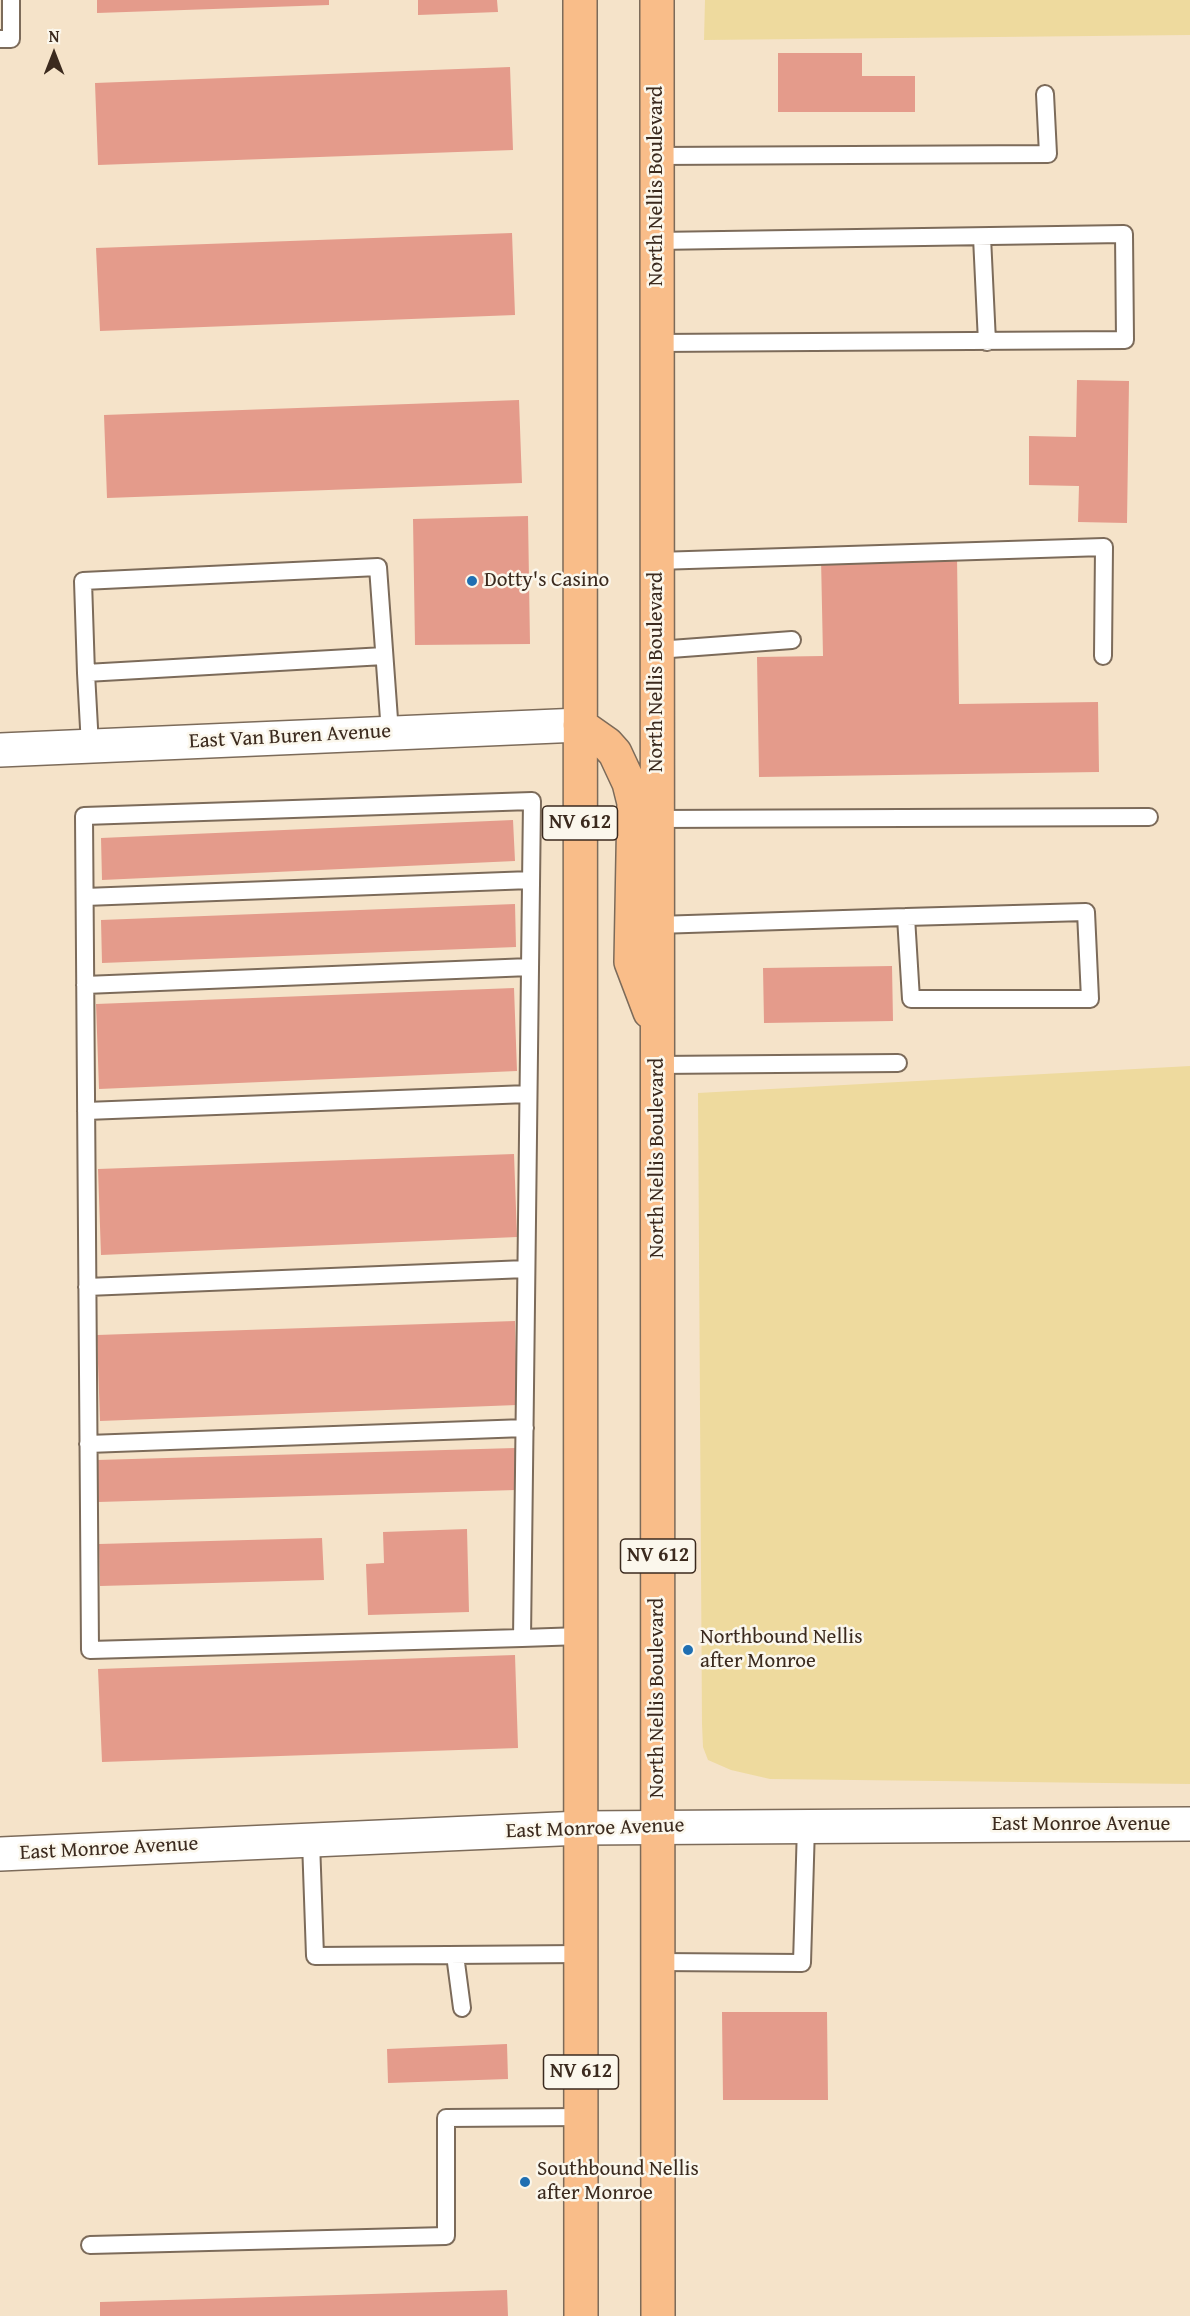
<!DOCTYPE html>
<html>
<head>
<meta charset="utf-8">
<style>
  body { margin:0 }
  #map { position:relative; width:1190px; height:2316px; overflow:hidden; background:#f5e3c9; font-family:"Gentium Book Plus",serif }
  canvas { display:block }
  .north { position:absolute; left:24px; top:24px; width:60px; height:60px; -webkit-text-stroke:4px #fbf7ec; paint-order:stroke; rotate:0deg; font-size:16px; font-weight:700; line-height:24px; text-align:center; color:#3b2a1e }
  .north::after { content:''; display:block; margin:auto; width:21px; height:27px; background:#3b2a1e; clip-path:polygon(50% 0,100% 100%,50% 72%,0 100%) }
</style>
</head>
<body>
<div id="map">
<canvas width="1190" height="2316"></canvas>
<div class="north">N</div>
</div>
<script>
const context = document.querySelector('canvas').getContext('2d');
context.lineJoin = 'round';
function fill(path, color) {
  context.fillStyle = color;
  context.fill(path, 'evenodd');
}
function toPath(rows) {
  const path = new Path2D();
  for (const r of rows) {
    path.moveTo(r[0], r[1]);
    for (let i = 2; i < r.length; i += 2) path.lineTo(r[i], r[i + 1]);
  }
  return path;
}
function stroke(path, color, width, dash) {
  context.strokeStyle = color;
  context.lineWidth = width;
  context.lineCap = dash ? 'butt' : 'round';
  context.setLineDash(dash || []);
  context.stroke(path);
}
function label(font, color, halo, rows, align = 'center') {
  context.font = font + ' "Gentium Book Plus",serif';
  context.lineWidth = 5;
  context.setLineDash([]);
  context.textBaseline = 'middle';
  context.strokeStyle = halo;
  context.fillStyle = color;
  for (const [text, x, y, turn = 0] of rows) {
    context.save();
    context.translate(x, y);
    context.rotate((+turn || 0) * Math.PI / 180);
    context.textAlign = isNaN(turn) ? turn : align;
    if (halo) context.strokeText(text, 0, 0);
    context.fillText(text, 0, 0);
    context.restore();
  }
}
fill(toPath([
  [705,0,1190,0,1190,35,704,40],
  [1190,1066,1190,1784,770,1779,731,1770,708,1760,703,1747,702,1724,698,1093]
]), '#eeda9e');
fill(toPath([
  [97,0,329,0,329,5,97,13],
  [418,0,497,0,498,12,418,15],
  [778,53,862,53,862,76,915,76,915,112,778,112],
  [510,67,513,150,98,165,95,83],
  [512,233,515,315,100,331,96,248],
  [1077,380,1129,381,1127,523,1078,522,1079,486,1029,485,1029,436,1076,437],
  [519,400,522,483,107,498,104,415],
  [528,516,530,644,415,645,413,519],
  [957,556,959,704,1098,702,1099,772,759,777,757,657,823,656,821,558],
  [513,820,515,861,102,880,101,838],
  [515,904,516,947,102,963,101,920],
  [892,966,893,1021,764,1023,763,968],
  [514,988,517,1071,99,1089,96,1004],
  [514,1154,517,1237,101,1255,98,1169],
  [515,1321,517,1405,100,1421,97,1335],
  [515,1448,516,1490,98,1502,97,1460],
  [467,1529,469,1612,368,1615,366,1564,384,1563,383,1532],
  [322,1538,324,1580,100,1586,99,1544],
  [515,1655,518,1748,102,1762,98,1669],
  [722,2012,827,2012,828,2100,723,2100],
  [507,2044,508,2079,388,2083,387,2049],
  [507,2290,508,2316,100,2316,100,2302]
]), '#e49b8b');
const service = toPath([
  [0,39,11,39,11,0],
  [656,156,1048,154,1045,94],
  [982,237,987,342],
  [656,241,1124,234,1125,340,657,343],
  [657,561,1104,547,1103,656],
  [657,650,792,640],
  [384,656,86,673,83,581,378,567,390,733],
  [86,673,90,746],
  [657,819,1149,817],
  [85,897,531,880],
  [657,925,906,917,1086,912,1090,999,911,999,906,917],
  [85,985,530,967],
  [657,1065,898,1063],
  [86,1111,528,1094],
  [87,1287,526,1269],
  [88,1444,525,1428],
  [522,1638,532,801,84,816,90,1650,522,1638,581,1636],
  [311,1841,315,1956,581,1954],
  [455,1955,462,2008],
  [657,1962,802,1963,806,1826],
  [90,2245,446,2236,446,2118,581,2117]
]);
const minor = toPath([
  [0,750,580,725]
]);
const tertiary = toPath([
  [0,1854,581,1828,1190,1824]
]);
const primary = toPath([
  [580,0,581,2316],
  [657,0,658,2316],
  [580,725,607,744,615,753,629,783,634,803,631,962,650,1012]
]);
stroke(service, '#7c6b5a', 20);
stroke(minor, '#7c6b5a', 36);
stroke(tertiary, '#7c6b5a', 36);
stroke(primary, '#7c6b5a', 36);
stroke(service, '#fff', 16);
stroke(minor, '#fff', 33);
stroke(tertiary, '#fff', 33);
stroke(primary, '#f9bd89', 33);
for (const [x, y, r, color] of [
  [472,581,6,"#1f6fb2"],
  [688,1650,6,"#1f6fb2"],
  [525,2182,6,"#1f6fb2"]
]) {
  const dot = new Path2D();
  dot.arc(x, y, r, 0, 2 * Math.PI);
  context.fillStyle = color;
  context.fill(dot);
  stroke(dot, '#fbf7ec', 2);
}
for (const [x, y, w] of [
  [580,823,75],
  [658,1556,75],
  [581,2072,75]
]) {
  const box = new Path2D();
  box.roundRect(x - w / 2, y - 17, w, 34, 4.5);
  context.fillStyle = '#fbf7ec';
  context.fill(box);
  stroke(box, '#3b2a1e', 1.5);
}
label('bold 20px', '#3b2a1e', null, [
  ["NV 612",580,823],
  ["NV 612",658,1556],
  ["NV 612",581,2072]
]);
label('21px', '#3b2a1e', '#fbf7ec', [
  ["North Nellis Boulevard",657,186,-90],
  ["North Nellis Boulevard",657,672,-90],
  ["East Van Buren Avenue",290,737,-3],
  ["North Nellis Boulevard",658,1158,-90],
  ["North Nellis Boulevard",658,1698,-90],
  ["East Monroe Avenue",1081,1825],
  ["East Monroe Avenue",595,1829,-2],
  ["East Monroe Avenue",109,1849,-3]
]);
label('21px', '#3b2a1e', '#fbf7ec', [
  ["Dotty's Casino",484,581],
  ["Northbound Nellis",700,1638],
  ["after Monroe",700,1662],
  ["Southbound Nellis",537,2170],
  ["after Monroe",537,2194]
], 'left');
</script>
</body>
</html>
